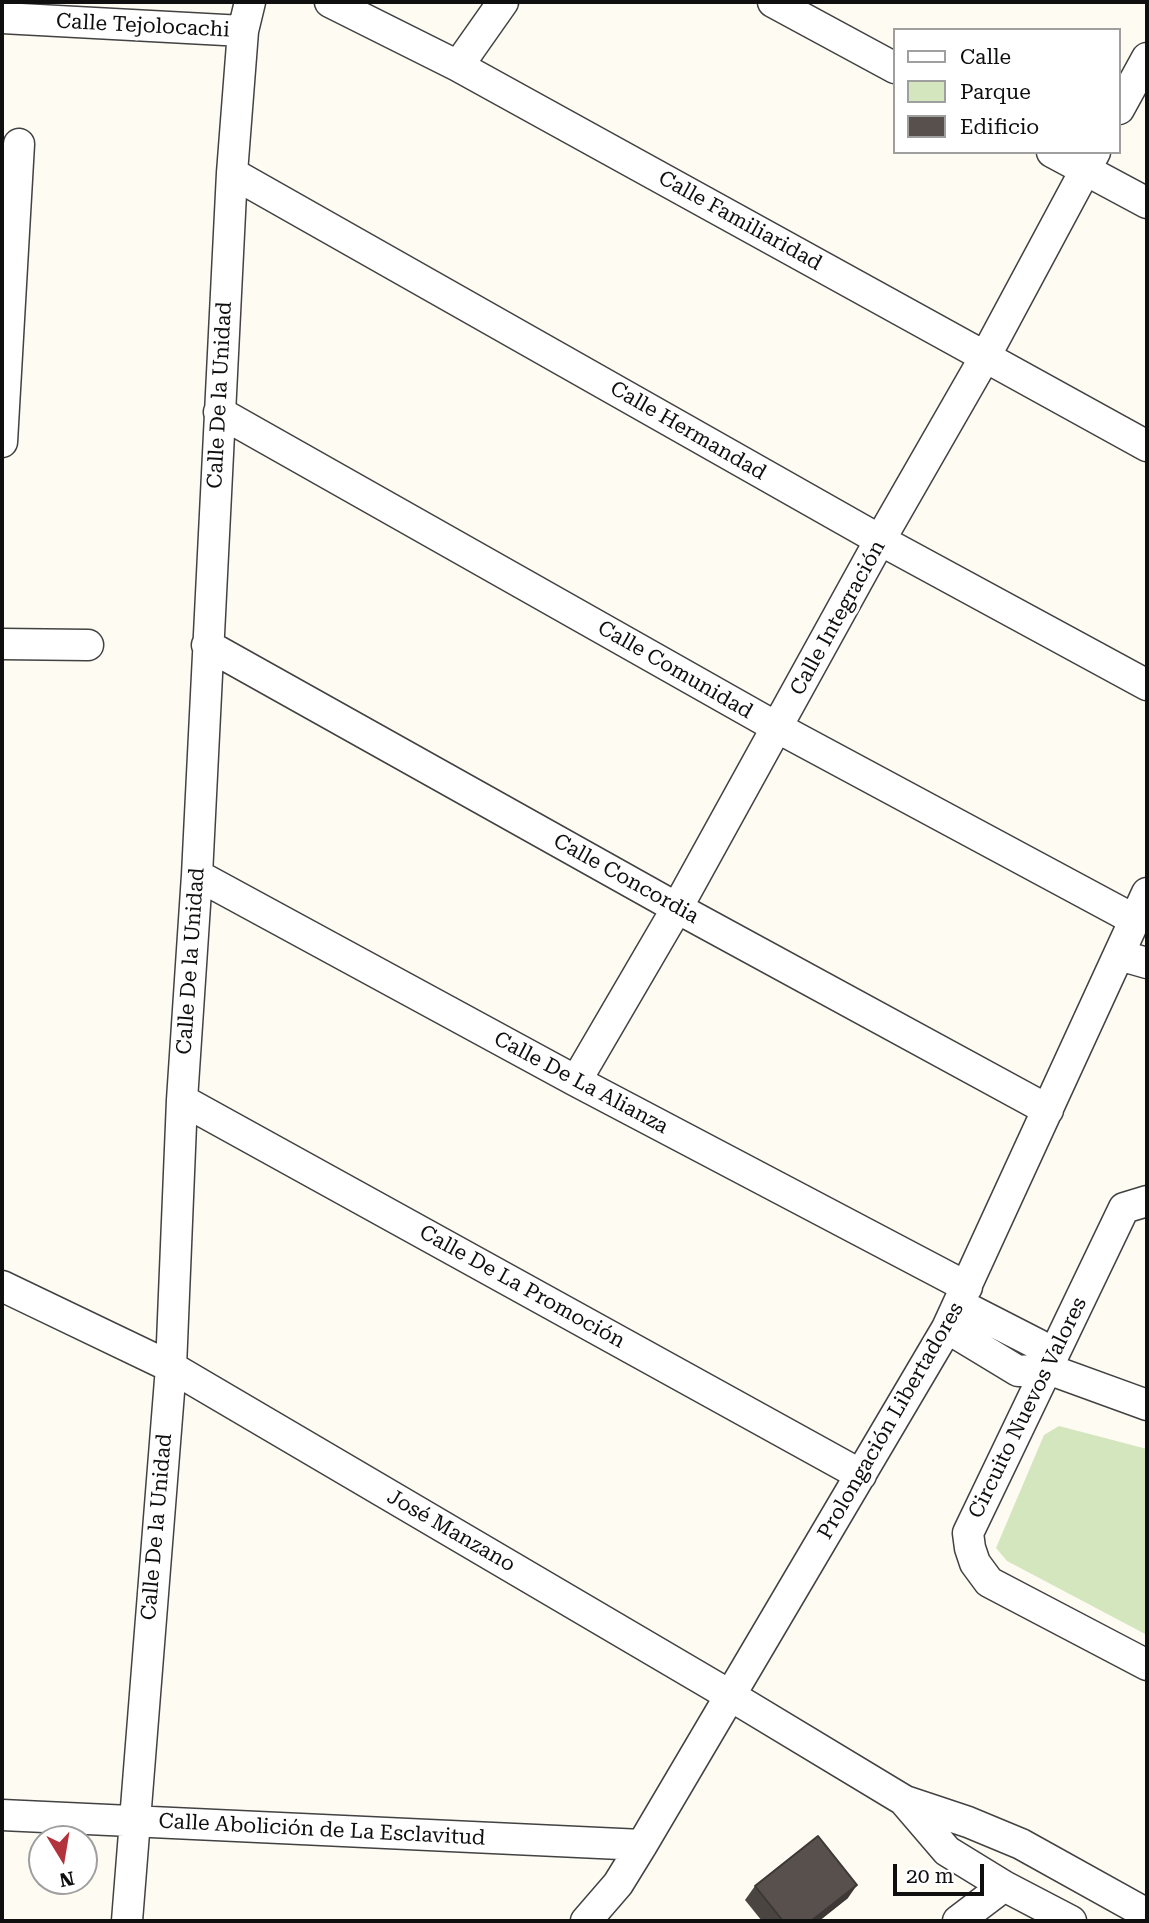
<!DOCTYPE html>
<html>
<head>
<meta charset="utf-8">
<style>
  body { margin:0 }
  #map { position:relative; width:1149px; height:1923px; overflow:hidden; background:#fefbf3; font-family:"Roboto Serif",serif }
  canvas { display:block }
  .frame { position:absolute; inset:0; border:4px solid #0f0f0f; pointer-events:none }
  .legend { position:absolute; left:893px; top:28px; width:228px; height:126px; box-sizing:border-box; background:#fff; border:2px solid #9f9f9f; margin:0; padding:9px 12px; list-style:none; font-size:21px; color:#0f0f0f }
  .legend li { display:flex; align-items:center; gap:14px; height:35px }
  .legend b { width:35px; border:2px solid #9f9f9f }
  .north { position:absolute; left:28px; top:1825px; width:70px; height:70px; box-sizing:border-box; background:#fff; border:2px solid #9f9f9f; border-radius:50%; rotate:169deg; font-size:19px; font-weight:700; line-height:28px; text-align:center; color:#0f0f0f }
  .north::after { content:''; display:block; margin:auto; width:24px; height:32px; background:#b3333c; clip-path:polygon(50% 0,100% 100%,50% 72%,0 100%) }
  .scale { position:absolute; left:893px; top:1864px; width:91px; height:32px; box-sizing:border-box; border:4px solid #0f0f0f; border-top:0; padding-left:9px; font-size:21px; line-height:24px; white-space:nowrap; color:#0f0f0f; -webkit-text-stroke:5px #fff; paint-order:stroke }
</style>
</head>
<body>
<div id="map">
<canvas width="1149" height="1923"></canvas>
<div class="frame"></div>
<ul class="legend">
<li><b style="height:9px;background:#fff"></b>Calle</li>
<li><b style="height:19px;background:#d4e6be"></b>Parque</li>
<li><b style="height:19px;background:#57504c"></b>Edificio</li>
</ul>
<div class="north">N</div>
<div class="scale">20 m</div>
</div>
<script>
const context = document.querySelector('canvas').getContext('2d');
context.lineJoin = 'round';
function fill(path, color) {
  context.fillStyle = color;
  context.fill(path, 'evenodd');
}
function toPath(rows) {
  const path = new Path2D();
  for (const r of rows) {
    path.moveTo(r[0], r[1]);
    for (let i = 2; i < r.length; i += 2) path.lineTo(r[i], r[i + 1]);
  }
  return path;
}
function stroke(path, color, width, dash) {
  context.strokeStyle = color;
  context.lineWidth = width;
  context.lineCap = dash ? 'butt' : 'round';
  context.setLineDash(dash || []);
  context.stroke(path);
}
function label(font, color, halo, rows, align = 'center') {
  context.font = font + ' "Roboto Serif",serif';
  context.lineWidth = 7;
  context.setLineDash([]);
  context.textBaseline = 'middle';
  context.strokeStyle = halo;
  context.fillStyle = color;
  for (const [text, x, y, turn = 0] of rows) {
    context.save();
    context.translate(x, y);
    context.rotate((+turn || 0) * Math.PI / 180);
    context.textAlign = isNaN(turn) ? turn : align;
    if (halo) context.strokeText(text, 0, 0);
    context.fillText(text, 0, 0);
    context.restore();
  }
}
fill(toPath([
  [1059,1426,1147,1449,1147,1635,1007,1561,996,1548,1044,1435]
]), '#d4e6be');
const minor = toPath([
  [330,2,458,66,1147,446],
  [773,2,895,68],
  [2,18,243,31],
  [458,66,503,2],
  [1119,109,1147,58],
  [1052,152,1147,203],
  [232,173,880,540,1147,685],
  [219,412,778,728,1135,920],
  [2,442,19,144],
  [2,644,88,645],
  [207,645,677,908,1048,1110],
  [197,875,576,1081,967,1287],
  [1119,955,1147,963],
  [576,1081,677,908,880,540,985,357,1095,152],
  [182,1100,861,1475],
  [1147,1201,1124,1208,968,1533,970,1548,975,1563,989,1582,1147,1665],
  [2,1286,171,1367,731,1696,905,1801,968,1822,1021,1844,1147,1914],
  [959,1304,1039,1345,1048,1369],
  [947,1328,1018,1371,1048,1369,1147,1405],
  [905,1802,947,1851,1004,1886,1071,1921],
  [2,1815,642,1845],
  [127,1921,171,1367,182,1100,197,875,232,173,243,31,250,2],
  [586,1921,618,1884,642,1845,947,1328,1147,893],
  [958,1921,1004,1886]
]);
stroke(minor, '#424242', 33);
stroke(minor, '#fff', 30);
fill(toPath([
  [755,1886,848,1898,819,1921,762,1921,745,1900]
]), '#4b4541');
fill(toPath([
  [857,1885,848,1898,819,1921,811,1921]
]), '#3d3835');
const building = toPath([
  [818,1836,857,1885,811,1921,783,1921,755,1886,818,1836]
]);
fill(building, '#57504c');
stroke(building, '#3d3835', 2);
label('21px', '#0f0f0f', '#fff', [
  ["Calle Tejolocachi",143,26,3],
  ["Calle Familiaridad",740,221,29],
  ["Calle De la Unidad",220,395,-87],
  ["Calle Hermandad",688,431,30],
  ["Calle Integración",838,618,-61],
  ["Calle Comunidad",675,670,30],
  ["Calle Concordia",626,879,29],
  ["Calle De la Unidad",191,961,-86],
  ["Calle De La Alianza",581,1083,28],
  ["Calle De La Promoción",522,1287,29],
  ["Circuito Nuevos Valores",1028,1408,-64],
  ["Prolongación Libertadores",891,1421,-60],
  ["Calle De la Unidad",157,1527,-85],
  ["José Manzano",451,1531,30],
  ["Calle Abolición de La Esclavitud",322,1830,3]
]);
</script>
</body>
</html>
